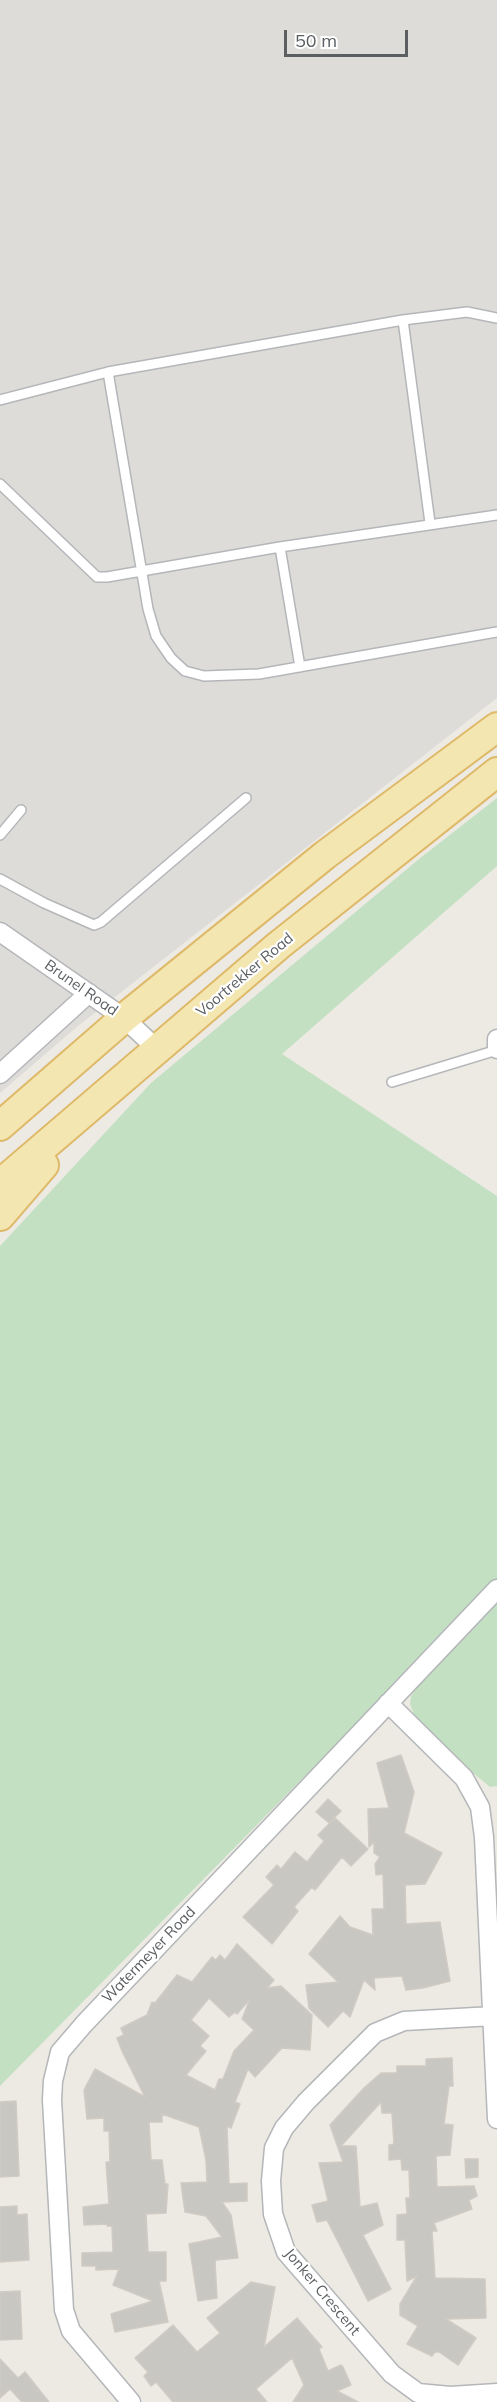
<!DOCTYPE html>
<html>
<head>
<meta charset="utf-8">
<style>
  body { margin:0 }
  #map { position:relative; width:497px; height:2402px; overflow:hidden; background:#eceae3; font-family:Mulish,sans-serif }
  canvas { display:block }
  .scale { position:absolute; left:284px; top:30px; width:124px; height:27px; box-sizing:border-box; border:3px solid #5b5f62; border-top:0; padding-left:8px; font-size:18px; line-height:21px; white-space:nowrap; color:#5b5f62; -webkit-text-stroke:4px #fff; paint-order:stroke }
</style>
</head>
<body>
<div id="map">
<canvas width="497" height="2402"></canvas>
<div class="scale">50 m</div>
</div>
<script>
const context = document.querySelector('canvas').getContext('2d');
context.lineJoin = 'round';
function fill(path, color) {
  context.fillStyle = color;
  context.fill(path, 'evenodd');
}
function toPath(rows) {
  const path = new Path2D();
  for (const r of rows) {
    path.moveTo(r[0], r[1]);
    for (let i = 2; i < r.length; i += 2) path.lineTo(r[i], r[i + 1]);
  }
  return path;
}
function stroke(path, color, width, dash) {
  context.strokeStyle = color;
  context.lineWidth = width;
  context.lineCap = dash ? 'butt' : 'round';
  context.setLineDash(dash || []);
  context.stroke(path);
}
function label(font, color, halo, rows, align = 'center') {
  context.font = font + ' Mulish,sans-serif';
  context.lineWidth = 4.5;
  context.setLineDash([]);
  context.textBaseline = 'middle';
  context.strokeStyle = halo;
  context.fillStyle = color;
  for (const [text, x, y, turn = 0] of rows) {
    context.save();
    context.translate(x, y);
    context.rotate((+turn || 0) * Math.PI / 180);
    context.textAlign = isNaN(turn) ? turn : align;
    if (halo) context.strokeText(text, 0, 0);
    context.fillText(text, 0, 0);
    context.restore();
  }
}
fill(toPath([
  [0,0,497,0,497,698,78,1026,0,1093]
]), '#dedcd8');
fill(toPath([
  [497,798,497,866,282,1054,497,1196,497,1581,0,2086,0,1246,151,1083,419,859],
  [497,1603,497,1786,490,1787,455,1758,415,1717,410,1704,411,1696,421,1682]
]), '#c4e0c3');
const building = toPath([
  [401,1755,414,1792,404,1833,442,1853,425,1884,405,1885,406,1924,440,1922,450,1981,423,1988,406,1990,402,1976,374,1978,375,1990,364,1980,350,2017,343,2011,328,2027,309,2008,306,1985,338,1982,309,1954,340,1916,350,1927,373,1935,372,1909,384,1909,383,1874,376,1875,375,1864,380,1857,374,1853,374,1842,369,1847,368,1809,389,1808,377,1763,401,1755],
  [328,1799,341,1811,329,1823,316,1812,328,1799],
  [335,1818,368,1849,351,1866,342,1857,315,1890,312,1887,294,1907,298,1911,272,1944,243,1917,274,1885,266,1877,277,1865,281,1869,295,1852,307,1862,324,1841,318,1835,335,1818],
  [237,1944,274,1980,267,1988,281,1986,312,2015,310,2050,282,2048,255,2077,248,2069,235,2102,240,2104,231,2128,227,2126,229,2184,247,2183,247,2201,222,2202,231,2215,238,2258,216,2260,215,2263,217,2298,198,2301,189,2244,222,2237,206,2216,185,2212,181,2183,207,2182,206,2160,199,2127,162,2114,162,2122,149,2122,151,2160,162,2160,165,2184,168,2184,166,2213,146,2214,148,2252,166,2252,166,2281,159,2281,168,2322,115,2332,111,2314,153,2301,113,2285,119,2269,96,2270,96,2266,82,2266,82,2253,113,2252,112,2226,107,2226,107,2224,84,2225,83,2207,109,2204,106,2162,110,2162,109,2131,104,2131,104,2118,87,2119,84,2090,95,2069,145,2097,122,2051,117,2038,124,2035,121,2028,147,2015,152,2002,155,2003,177,1975,192,1982,212,1957,216,1960,220,1955,225,1960,237,1944],
  [209,1998,229,2017,235,2012,237,2014,250,1999,242,2019,254,2030,234,2051,223,2079,219,2079,215,2090,186,2075,206,2051,200,2046,209,2036,191,2020,209,1998],
  [452,2058,453,2086,449,2086,444,2124,453,2125,450,2155,436,2156,437,2187,474,2186,477,2196,469,2200,472,2209,434,2223,437,2231,432,2231,435,2278,485,2279,486,2318,446,2319,476,2338,458,2365,439,2352,435,2352,432,2356,407,2344,418,2326,400,2315,400,2304,417,2276,407,2281,405,2240,397,2240,397,2215,407,2214,406,2198,410,2198,409,2170,402,2170,401,2159,389,2160,389,2145,394,2144,392,2113,382,2113,381,2102,341,2146,356,2146,360,2207,377,2203,383,2225,363,2235,391,2289,368,2301,327,2220,317,2222,312,2205,328,2201,319,2163,343,2162,330,2125,364,2088,381,2073,397,2073,397,2066,426,2066,426,2059,452,2058],
  [16,2101,19,2176,0,2177,0,2102,16,2101],
  [465,2159,478,2159,478,2177,466,2178,465,2159],
  [17,2206,17,2215,27,2214,29,2260,0,2262,0,2207,17,2206],
  [251,2282,275,2287,264,2347,297,2318,322,2347,319,2349,328,2371,341,2365,343,2367,351,2385,337,2391,358,2402,293,2402,304,2385,292,2358,256,2389,267,2402,173,2402,156,2382,151,2386,144,2376,148,2372,135,2358,173,2325,197,2352,220,2333,207,2318,251,2282],
  [20,2291,22,2339,0,2340,0,2292,20,2291],
  [0,2359,18,2378,25,2372,49,2402,22,2402,10,2389,0,2398,0,2359]
]);
fill(building, '#c9c7c2');
stroke(building, '#d0cbc3', 1.5);
const lane = toPath([
  [403,320,430,523],
  [108,372,148,609,156,636,171,658,185,671,204,676,259,674,497,632],
  [0,400,108,372,403,320,467,312,497,318],
  [0,484,97,577,107,577,280,547,497,515],
  [280,547,300,667],
  [0,835,21,810],
  [0,879,44,903,94,925,101,922,246,798],
  [392,1082,497,1050]
]);
const street = toPath([
  [0,932,124,1018,158,1050],
  [497,1039,497,1049],
  [0,1074,89,993],
  [388,1703,464,1778,480,1807,484,1837,497,2119],
  [493,2016,404,2021,375,2033,306,2102,284,2128,274,2148,271,2181,273,2214,286,2252,392,2374,418,2393,450,2396,497,2393],
  [131,2402,71,2331,64,2310,52,2100,53,2081,60,2052,84,2024,497,1589]
]);
const primary = toPath([
  [0,1126,124,1018,325,855,497,727],
  [0,1184,279,945,497,772],
  [0,1216,44,1165]
]);
stroke(lane, '#b4b6b9', 12);
stroke(street, '#b4b6b9', 21);
stroke(primary, '#deb96a', 32);
stroke(lane, '#fff', 9);
stroke(street, '#fff', 18);
stroke(primary, '#f4e6b0', 28);
label('15px', '#5b5f62', '#fff', [
  ["Voortrekker Road",245,975,-40],
  ["Brunel Road",81,988,35],
  ["Watermeyer Road",149,1955,-46],
  ["Jonker Crescent",322,2292,50]
]);
</script>
</body>
</html>
